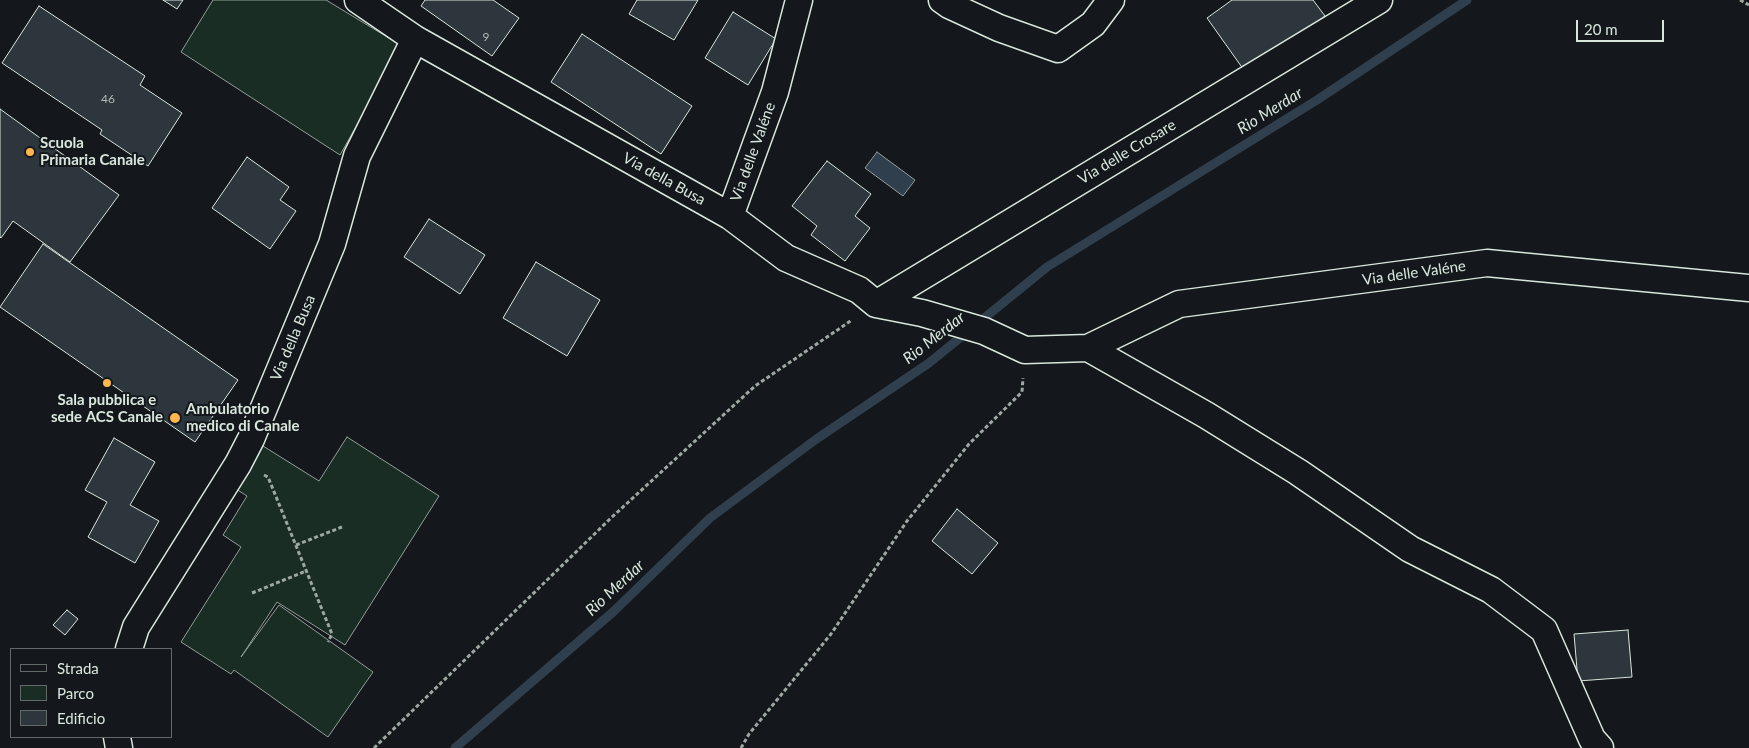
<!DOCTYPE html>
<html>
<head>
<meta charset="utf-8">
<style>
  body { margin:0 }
  #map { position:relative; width:1749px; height:748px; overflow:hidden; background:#14181c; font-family:Lato,sans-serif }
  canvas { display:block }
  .legend { position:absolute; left:10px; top:648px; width:162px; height:90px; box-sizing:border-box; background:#14181c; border:1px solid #626a69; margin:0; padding:6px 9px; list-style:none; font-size:15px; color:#d8e6dc }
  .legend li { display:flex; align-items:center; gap:10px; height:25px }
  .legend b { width:25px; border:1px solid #626a69 }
  .scale { position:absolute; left:1576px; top:20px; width:88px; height:22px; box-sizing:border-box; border:2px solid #d8e6dc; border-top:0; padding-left:6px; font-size:15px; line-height:18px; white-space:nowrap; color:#d8e6dc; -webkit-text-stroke:4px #14181c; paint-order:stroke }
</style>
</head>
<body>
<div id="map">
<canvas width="1749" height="748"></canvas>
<ul class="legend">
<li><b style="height:6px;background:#14181c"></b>Strada</li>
<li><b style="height:14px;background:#1a2d24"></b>Parco</li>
<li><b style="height:14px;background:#2c363c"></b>Edificio</li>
</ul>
<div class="scale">20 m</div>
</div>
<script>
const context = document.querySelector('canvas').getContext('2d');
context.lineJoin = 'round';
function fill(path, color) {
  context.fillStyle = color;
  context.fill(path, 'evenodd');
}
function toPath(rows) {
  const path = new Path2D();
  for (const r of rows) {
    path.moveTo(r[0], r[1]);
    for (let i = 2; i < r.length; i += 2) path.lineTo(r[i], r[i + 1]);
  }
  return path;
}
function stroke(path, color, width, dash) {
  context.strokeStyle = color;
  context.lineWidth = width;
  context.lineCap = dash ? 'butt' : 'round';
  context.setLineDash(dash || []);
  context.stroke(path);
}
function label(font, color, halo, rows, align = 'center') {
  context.font = font + ' Lato,sans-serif';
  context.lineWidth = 4;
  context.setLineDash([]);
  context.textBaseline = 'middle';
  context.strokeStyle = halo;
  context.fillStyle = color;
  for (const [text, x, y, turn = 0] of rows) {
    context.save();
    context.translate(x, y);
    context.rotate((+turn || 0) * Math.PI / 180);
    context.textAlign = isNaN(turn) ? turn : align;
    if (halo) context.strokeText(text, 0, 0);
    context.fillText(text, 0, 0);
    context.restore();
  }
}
const green = toPath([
  [213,0,326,0,402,46,340,155,181,52,213,0],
  [347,437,439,496,345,645,277,602,241,657,279,605,373,672,328,737,234,670,231,674,181,642,241,547,223,535,247,496,236,489,263,446,319,481,347,437]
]);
fill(green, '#1a2d24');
stroke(green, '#939e99', 1);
const water = toPath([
  [877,152,915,180,903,196,865,168,877,152]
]);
fill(water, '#2f3f4d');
stroke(water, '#939e99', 1);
stroke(toPath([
  [455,748,613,612,710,518,815,440,929,363,1047,267,1317,100,1467,0]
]), '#2f3f4d', 9);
const building = toPath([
  [163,0,183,0,177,9,163,0],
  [425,0,493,0,519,18,492,56,421,6,425,0],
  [637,0,698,0,674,40,629,14,637,0],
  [1232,0,1313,0,1325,16,1246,73,1207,18,1232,0],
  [39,6,145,76,140,85,182,113,148,166,100,134,102,130,2,63,39,6],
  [733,12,776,39,748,85,705,58,733,12],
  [582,34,692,106,661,154,551,82,582,34],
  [0,109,119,195,70,262,13,221,1,238,0,237,0,109],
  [247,157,289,187,280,200,296,211,270,249,212,208,247,157],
  [827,161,871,194,855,216,870,228,845,261,811,235,817,226,792,206,827,161],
  [429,219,485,255,460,294,404,257,429,219],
  [43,244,238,380,195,442,0,307,43,244],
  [536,262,600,300,567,356,503,318,536,262],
  [114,438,155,462,130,505,159,521,135,563,88,537,107,502,85,490,114,438],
  [957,509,998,543,972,574,932,541,957,509],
  [67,610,78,619,65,635,53,625,67,610],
  [1628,630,1632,677,1578,681,1574,634,1628,630]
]);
fill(building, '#2c363c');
stroke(building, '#d8e6dc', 1);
const street = toPath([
  [358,0,415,39,730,216,786,258,859,290,876,304,922,313,984,331,1025,350,1088,348,1179,304,1487,263,1749,288],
  [942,0,949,5,999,28,1058,49,1093,24,1111,0],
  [730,216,775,92,799,0],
  [876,304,1379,0],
  [1088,348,1206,415,1298,472,1410,549,1491,590,1544,630,1592,739,1600,748],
  [129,649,136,627,238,464,251,439,332,244,357,156,415,39],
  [117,737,119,748]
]);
stroke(street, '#d8e6dc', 29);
stroke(toPath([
  [1740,0,1749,5],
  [264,475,268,477,332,634,328,642],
  [296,545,342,527],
  [252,593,306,571],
  [374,748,611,518,755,386,852,320],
  [741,748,749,734,831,634,907,521,969,444,1022,392,1023,378]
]), '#9da8a2', 3, [4, 2.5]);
stroke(street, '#14181c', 26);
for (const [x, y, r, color] of [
  [30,152,5,"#ffb74d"],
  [107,383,5,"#ffb74d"],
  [175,418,6,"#ffb74d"]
]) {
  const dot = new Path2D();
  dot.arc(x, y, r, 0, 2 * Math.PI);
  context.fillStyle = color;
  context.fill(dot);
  stroke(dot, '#14181c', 2);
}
label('12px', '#adbab4', null, [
  ["9",486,37],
  ["46",108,99]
]);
label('bold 15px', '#d8e6dc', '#14181c', [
  ["Scuola",40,143],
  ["Primaria Canale",40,160],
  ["Sala pubblica e",107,400,"center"],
  ["sede ACS Canale",107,417,"center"],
  ["Ambulatorio",186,409],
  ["medico di Canale",186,426]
], 'left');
label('15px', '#d8e6dc', '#14181c', [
  ["Via delle Valéne",753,152,-70],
  ["Via delle Crosare",1127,152,-31],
  ["Via della Busa",664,179,29],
  ["Via delle Valéne",1414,273,-8],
  ["Via della Busa",293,338,-67]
]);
label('italic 16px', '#d8e6dc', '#14181c', [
  ["Rio Merdar",1270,111,-32],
  ["Rio Merdar",934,338,-38],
  ["Rio Merdar",615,588,-43]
]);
</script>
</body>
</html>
